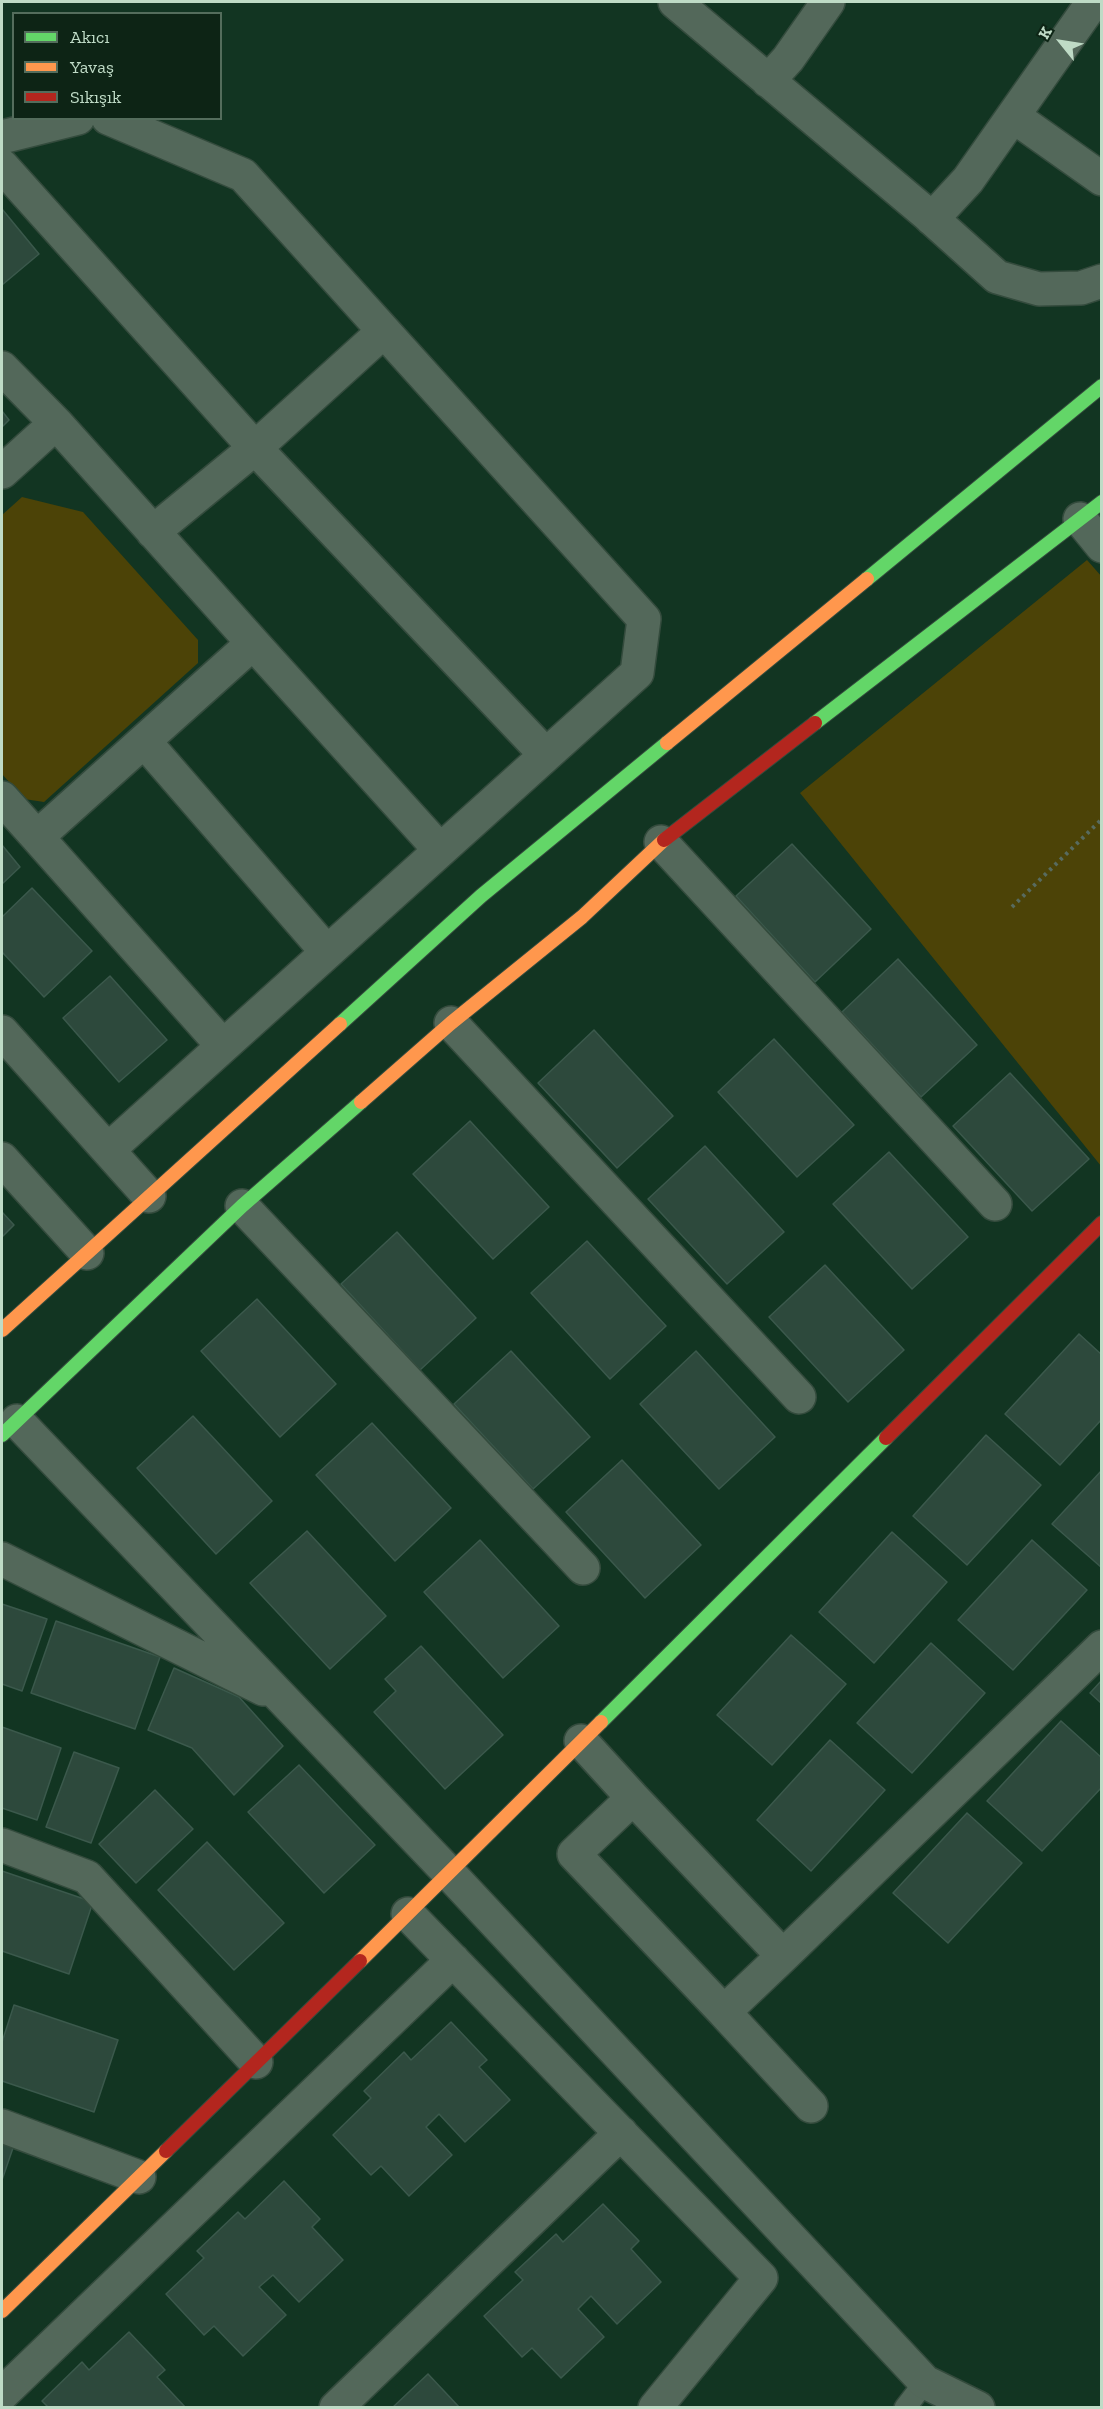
<!DOCTYPE html>
<html>
<head>
<meta charset="utf-8">
<style>
  body { margin:0 }
  #map { position:relative; width:1103px; height:2409px; overflow:hidden; background:#123522; font-family:"Zilla Slab",serif }
  canvas { display:block }
  .frame { position:absolute; inset:0; border:3px solid #bfdbc6; pointer-events:none }
  .legend { position:absolute; left:12px; top:12px; width:210px; height:108px; box-sizing:border-box; background:#0d2415; border:2px solid #546d5c; margin:0; padding:8px 10px; list-style:none; font-size:18px; color:#bfdbc6 }
  .legend li { display:flex; align-items:center; gap:12px; height:30px }
  .legend b { width:30px; border:2px solid #546d5c }
  .north { position:absolute; left:1031px; top:12px; width:60px; height:60px; -webkit-text-stroke:4px #0d2415; paint-order:stroke; rotate:300deg; font-size:16px; font-weight:700; line-height:24px; text-align:center; color:#bfdbc6 }
  .north::after { content:''; display:block; margin:auto; width:21px; height:27px; background:#bfdbc6; clip-path:polygon(50% 0,100% 100%,50% 72%,0 100%) }
</style>
</head>
<body>
<div id="map">
<canvas width="1103" height="2409"></canvas>
<div class="frame"></div>
<ul class="legend">
<li><b style="height:8px;background:#63d668"></b>Akıcı</li>
<li><b style="height:8px;background:#ff974d"></b>Yavaş</li>
<li><b style="height:8px;background:#b3261e"></b>Sıkışık</li>
</ul>
<div class="north">K</div>
</div>
<script>
const context = document.querySelector('canvas').getContext('2d');
context.lineJoin = 'round';
function fill(path, color) {
  context.fillStyle = color;
  context.fill(path, 'evenodd');
}
function toPath(rows) {
  const path = new Path2D();
  for (const r of rows) {
    path.moveTo(r[0], r[1]);
    for (let i = 2; i < r.length; i += 2) path.lineTo(r[i], r[i + 1]);
  }
  return path;
}
function stroke(path, color, width, dash) {
  context.strokeStyle = color;
  context.lineWidth = width;
  context.lineCap = dash ? 'butt' : 'round';
  context.setLineDash(dash || []);
  context.stroke(path);
}
fill(toPath([
  [22,497,83,512,198,640,198,663,44,802,24,799,2,774,2,515],
  [1087,560,1102,577,1101,1166,800,793]
]), '#4c4307');
const building = toPath([
  [2,209,39,254,2,285,2,209],
  [2,411,9,420,2,427,2,411],
  [792,844,871,929,815,982,736,896,792,844],
  [2,845,20,867,2,884,2,845],
  [32,888,92,951,44,997,2,952,2,917,32,888],
  [898,959,977,1045,921,1097,842,1012,898,959],
  [110,976,167,1040,119,1082,63,1018,110,976],
  [594,1030,673,1116,617,1168,538,1083,594,1030],
  [774,1039,854,1125,797,1177,718,1092,774,1039],
  [1010,1073,1089,1159,1032,1211,953,1126,1010,1073],
  [470,1121,549,1207,493,1259,413,1174,470,1121],
  [705,1146,784,1232,727,1284,648,1199,705,1146],
  [889,1152,968,1237,912,1289,833,1204,889,1152],
  [2,1212,14,1225,2,1237,2,1212],
  [397,1232,476,1318,420,1370,341,1284,397,1232],
  [587,1241,666,1326,610,1379,531,1293,587,1241],
  [825,1265,904,1350,848,1402,769,1317,825,1265],
  [257,1299,336,1384,280,1437,201,1351,257,1299],
  [1079,1334,1102,1355,1102,1419,1060,1465,1005,1414,1079,1334],
  [511,1351,590,1437,533,1489,454,1404,511,1351],
  [696,1351,775,1437,719,1489,640,1404,696,1351],
  [193,1416,272,1501,216,1554,137,1468,193,1416],
  [372,1423,451,1508,395,1561,316,1475,372,1423],
  [986,1435,1041,1485,967,1565,913,1516,986,1435],
  [622,1460,701,1545,645,1598,566,1512,622,1460],
  [1102,1470,1102,1568,1052,1524,1102,1470],
  [307,1531,386,1616,330,1669,250,1583,307,1531],
  [892,1532,947,1582,874,1663,819,1612,892,1532],
  [480,1540,559,1626,503,1678,424,1592,480,1540],
  [1032,1540,1087,1590,1013,1670,958,1620,1032,1540],
  [2,1604,47,1619,22,1691,2,1684,2,1604],
  [56,1621,160,1657,135,1729,31,1693,56,1621],
  [791,1635,846,1684,772,1765,717,1715,791,1635],
  [931,1643,985,1693,912,1773,857,1723,931,1643],
  [421,1646,503,1735,445,1789,374,1712,396,1691,385,1679,421,1646],
  [174,1668,239,1697,283,1746,234,1795,192,1748,148,1730,174,1668],
  [1102,1680,1102,1704,1090,1693,1102,1680],
  [1061,1721,1102,1758,1102,1787,1042,1851,987,1801,1061,1721],
  [2,1727,61,1748,37,1820,2,1808,2,1727],
  [830,1740,885,1790,811,1871,757,1820,830,1740],
  [74,1752,119,1768,91,1843,46,1827,74,1752],
  [299,1765,375,1845,324,1893,248,1812,299,1765],
  [155,1790,193,1829,136,1883,99,1844,155,1790],
  [967,1813,1022,1863,948,1943,893,1893,967,1813],
  [207,1842,284,1923,234,1970,158,1890,207,1842],
  [2,1871,93,1902,69,1974,2,1951,2,1871],
  [14,2005,118,2040,94,2112,2,2081,2,2042,14,2005],
  [451,2022,487,2060,479,2067,510,2100,465,2142,439,2114,426,2127,452,2155,409,2196,381,2166,371,2175,333,2135,371,2098,364,2091,404,2052,411,2060,451,2022],
  [2,2141,14,2145,2,2180,2,2141],
  [284,2181,320,2219,312,2227,343,2260,299,2302,273,2275,259,2287,286,2315,243,2356,214,2326,204,2335,166,2294,204,2258,197,2251,238,2212,245,2219,284,2181],
  [603,2204,639,2241,631,2249,661,2282,617,2324,591,2296,578,2309,604,2337,561,2378,532,2348,522,2357,484,2316,523,2280,515,2272,556,2234,563,2242,603,2204],
  [129,2332,165,2370,157,2377,186,2408,49,2408,42,2401,82,2362,89,2370,129,2332],
  [428,2374,460,2408,392,2408,428,2374]
]);
fill(building, '#2d493c');
stroke(building, '#3b594c', 1.5);
const lane = toPath([
  [905,2408,925,2382]
]);
const street = toPath([
  [675,2,928,215,997,277,1039,289,1081,288,1102,281],
  [768,81,788,59,828,2],
  [1013,116,1102,179],
  [2,137,78,118],
  [2,166,255,448,546,755],
  [932,219,968,180,1093,2],
  [2,368,56,423],
  [2,472,56,423,253,643,37,837,2,798],
  [1080,519,1102,546],
  [153,532,255,448,384,331],
  [253,643,440,850],
  [144,741,327,952],
  [37,837,223,1046],
  [661,842,995,1204],
  [451,1023,799,1397],
  [2,1032,149,1196],
  [108,1150,637,673,644,619,243,175,108,118],
  [2,1159,87,1253],
  [242,1206,583,1568],
  [17,1421,449,1873,925,2382,978,2408],
  [2,1559,263,1689],
  [581,1741,633,1798],
  [2,1845,87,1877,256,2062],
  [408,1914,761,2278,655,2408],
  [783,1956,633,1798,574,1854,724,2012,783,1956,1102,1647],
  [724,2012,811,2106],
  [2,2126,139,2177],
  [2,2394,453,1960],
  [336,2408,621,2133]
]);
const fast = toPath([
  [867,579,1102,386],
  [815,723,1102,502],
  [340,1024,481,896,667,743],
  [2,1435,242,1206,361,1102],
  [601,1722,886,1438]
]);
const slow = toPath([
  [667,743,867,579],
  [361,1102,451,1023,582,917,664,840],
  [2,1330,340,1024],
  [360,1961,601,1722],
  [2,2311,166,2151]
]);
const jam = toPath([
  [664,840,815,723],
  [886,1438,1102,1223],
  [166,2151,360,1961]
]);
stroke(lane, '#344b3d', 24);
stroke(street, '#344b3d', 36);
stroke(fast, '#344b3d', 16);
stroke(slow, '#344b3d', 16);
stroke(jam, '#344b3d', 16);
stroke(toPath([
  [1012,907,1102,819]
]), '#586b5f', 4, [3, 4.5]);
stroke(lane, '#53685a', 21);
stroke(street, '#53685a', 33);
stroke(fast, '#63d668', 14);
stroke(slow, '#ff974d', 14);
stroke(jam, '#b3261e', 14);
</script>
</body>
</html>
